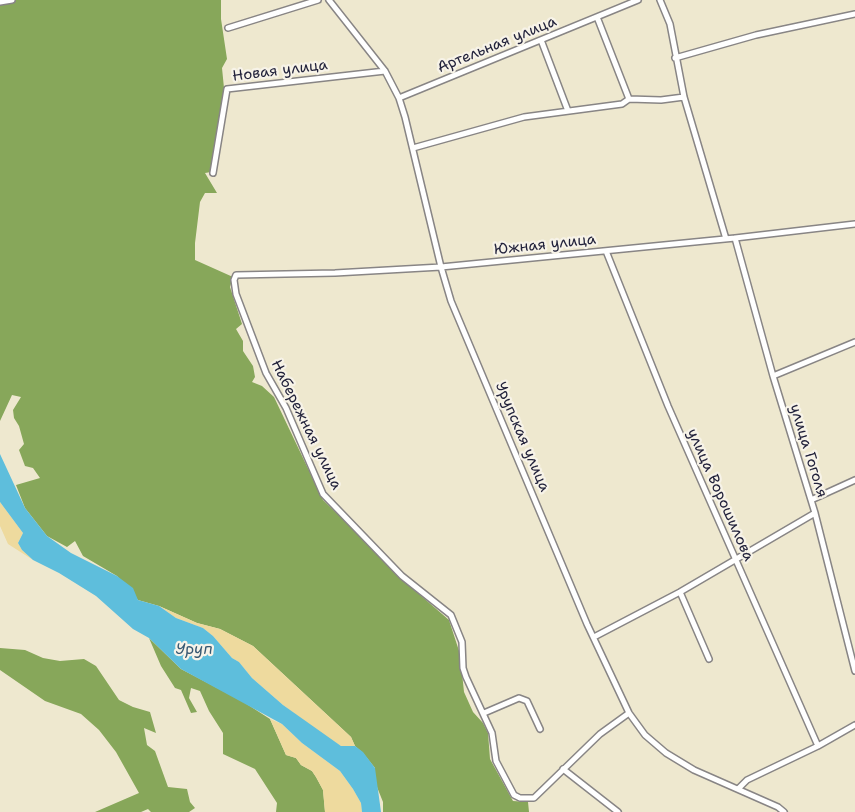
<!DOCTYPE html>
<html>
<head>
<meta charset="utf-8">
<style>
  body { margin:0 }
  canvas { display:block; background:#eee8cf }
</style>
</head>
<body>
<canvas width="855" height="812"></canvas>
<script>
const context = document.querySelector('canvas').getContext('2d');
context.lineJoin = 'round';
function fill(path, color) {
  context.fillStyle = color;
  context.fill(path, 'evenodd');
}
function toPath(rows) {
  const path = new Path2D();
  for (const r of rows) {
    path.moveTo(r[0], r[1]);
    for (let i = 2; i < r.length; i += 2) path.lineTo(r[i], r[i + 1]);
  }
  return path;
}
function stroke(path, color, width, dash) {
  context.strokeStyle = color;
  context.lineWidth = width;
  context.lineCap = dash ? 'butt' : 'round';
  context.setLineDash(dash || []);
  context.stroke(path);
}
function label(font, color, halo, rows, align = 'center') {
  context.font = font + ' "Shantell Sans",sans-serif';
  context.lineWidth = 4.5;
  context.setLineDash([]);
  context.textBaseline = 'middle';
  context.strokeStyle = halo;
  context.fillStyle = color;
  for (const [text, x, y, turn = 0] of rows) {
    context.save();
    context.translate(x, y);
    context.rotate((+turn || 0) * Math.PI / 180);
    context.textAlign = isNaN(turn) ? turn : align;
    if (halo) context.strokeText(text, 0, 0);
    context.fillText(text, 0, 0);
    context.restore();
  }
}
fill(toPath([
  [0,0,221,0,221,19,227,59,222,68,224,88,211,172,205,173,217,193,205,193,200,202,195,243,195,260,233,277,230,287,242,324,236,329,243,341,243,351,253,366,255,377,252,382,262,386,274,397,323,500,390,564,405,582,449,620,460,654,464,692,473,712,483,723,488,733,490,759,513,801,528,802,529,812,383,812,383,802,375,782,375,768,363,753,355,746,351,737,253,646,220,629,197,623,159,606,138,600,117,576,83,556,75,541,67,547,47,536,25,508,16,485,40,478,33,468,25,466,19,450,24,444,19,426,14,418,13,410,21,397,12,395,0,421],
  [149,638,181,669,242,701,270,719,286,755,296,758,301,765,312,771,316,777,323,790,325,812,276,812,277,803,255,769,223,754,223,733,209,711,200,691,191,688,189,698,197,712,191,713,181,690,175,688,161,666],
  [0,648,25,650,43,658,60,661,84,659,96,666,119,700,133,707,150,712,156,733,144,728,147,745,155,751,168,787,187,789,190,802,195,808,189,812,151,812,148,809,141,812,95,812,139,793,116,752,99,730,81,714,45,701,0,670]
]), '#87a75a');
fill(toPath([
  [0,502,23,533,18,543,22,550,33,560,8,544,0,526],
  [159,606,197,623,220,629,253,646,351,737,355,746,341,746,326,737,283,705,252,678,239,662,232,658,213,636,203,628,176,618],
  [270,719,282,724,302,743,340,771,353,789,361,803,362,812,325,812,323,790,316,777,312,771,301,765,296,758,286,755]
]), '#eeda9e');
fill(toPath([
  [0,454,25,508,47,536,71,553,117,576,133,588,138,600,159,606,176,618,203,628,213,636,232,658,239,662,252,678,283,705,341,746,355,746,363,752,375,768,381,812,362,812,361,803,353,789,340,771,302,743,282,724,181,669,149,638,133,629,96,596,59,573,33,560,22,550,18,543,23,533,0,502]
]), '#5ebedc');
const minor = toPath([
  [329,0,385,71,399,98,405,117,441,267,451,301,587,624,629,713,645,735,666,753,694,770,778,807,784,812],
  [660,0,670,24,684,97,726,239],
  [0,2,12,0],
  [597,17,629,99],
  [228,28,318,0],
  [541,40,568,111],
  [675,58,756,35,855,14],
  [399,98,638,0],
  [413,148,524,117,622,104,629,99,661,100,684,97],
  [213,173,227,89,385,71],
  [735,238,773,376,815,513,855,671],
  [606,251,668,406,818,746],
  [773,376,855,342],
  [811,500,855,480],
  [680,592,709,659],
  [594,637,680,592,815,513],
  [484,713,519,698,527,701,540,729],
  [629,713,600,734,534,798,520,798,514,795,496,761,492,733,466,677,463,668,462,642,451,615,402,576,323,494,286,408,266,373,236,294,234,280,236,275,335,273,441,267,735,238,855,224],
  [563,769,618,812],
  [738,789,747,780,818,746,855,725]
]);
stroke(minor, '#888585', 8);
stroke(minor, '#fff', 5);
label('15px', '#22223b', '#f7f3e8', [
  ["Артельная улица",497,45,-22],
  ["Новая улица",280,71,-7],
  ["Южная улица",545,245,-6],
  ["Набережная улица",306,425,64],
  ["Урупская улица",522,437,67],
  ["улица Гоголя",808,451,73],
  ["улица Ворошилова",720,495,66]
]);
label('italic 16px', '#375973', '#f7f3e8', [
  ["Уруп",194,650]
]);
</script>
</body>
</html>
